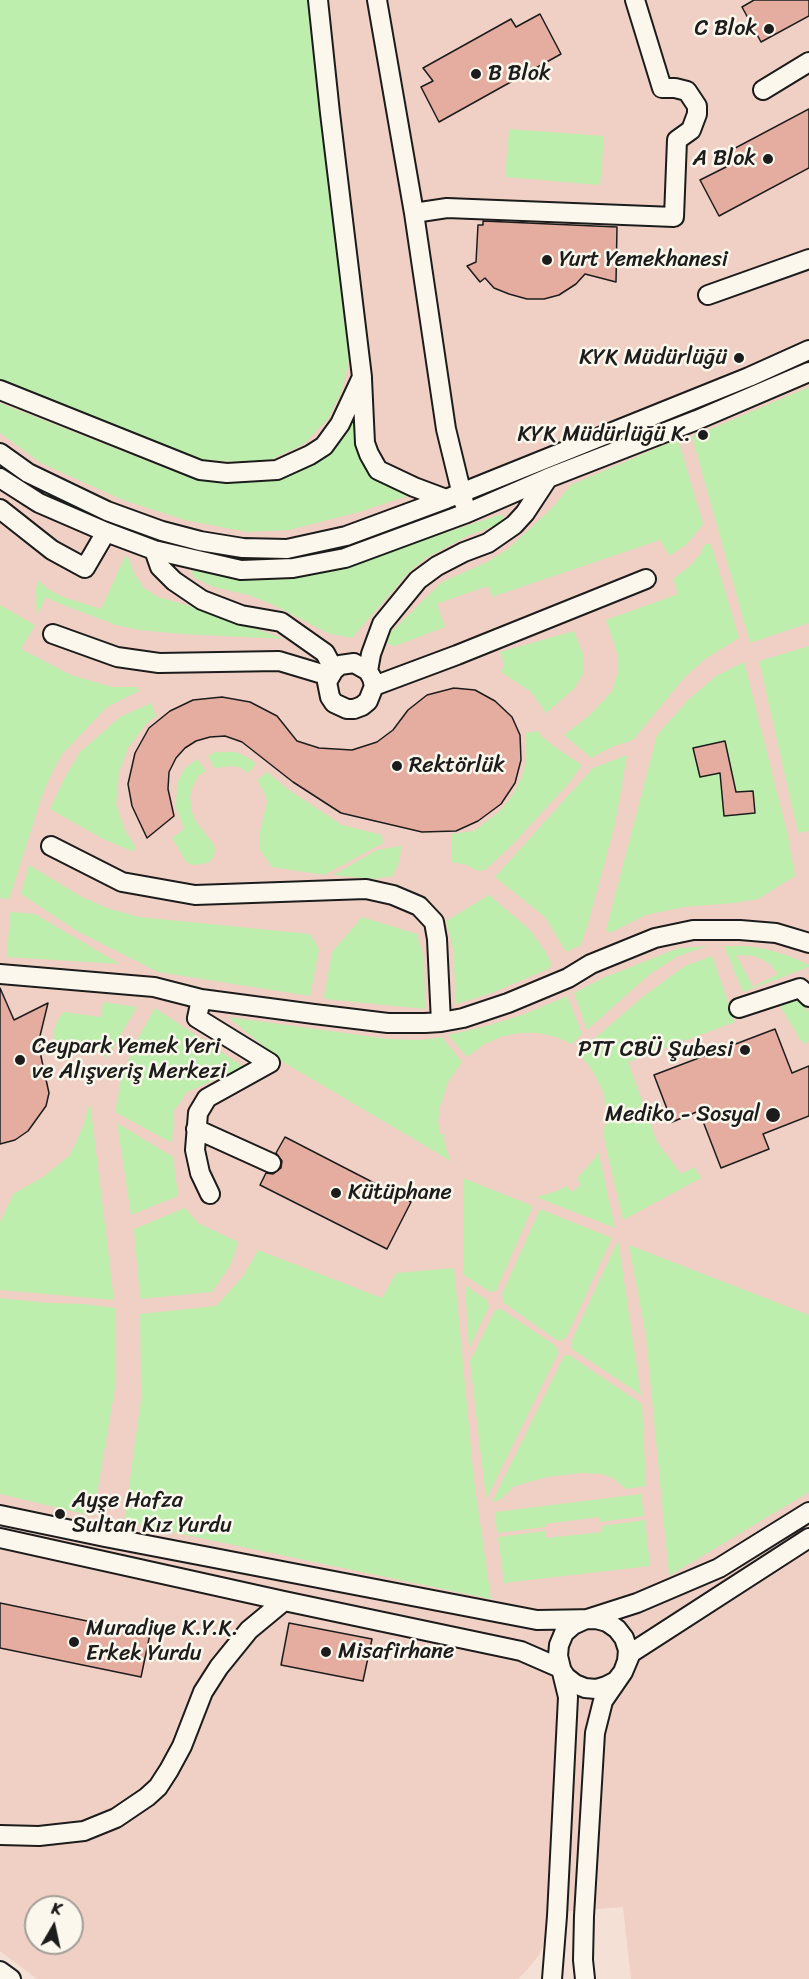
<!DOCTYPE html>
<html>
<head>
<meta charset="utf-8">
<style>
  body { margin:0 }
  #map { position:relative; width:809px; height:1979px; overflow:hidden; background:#f4e0d5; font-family:Sriracha,sans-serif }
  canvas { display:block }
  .north { position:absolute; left:24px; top:1895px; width:60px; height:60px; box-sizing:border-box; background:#fbf7ec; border:2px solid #a29f99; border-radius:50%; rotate:9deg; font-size:16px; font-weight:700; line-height:24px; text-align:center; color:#1c1c1c }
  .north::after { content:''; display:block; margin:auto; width:21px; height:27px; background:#1c1c1c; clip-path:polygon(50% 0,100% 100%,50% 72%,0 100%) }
</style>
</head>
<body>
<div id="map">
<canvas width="809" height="1979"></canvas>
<div class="north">K</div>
</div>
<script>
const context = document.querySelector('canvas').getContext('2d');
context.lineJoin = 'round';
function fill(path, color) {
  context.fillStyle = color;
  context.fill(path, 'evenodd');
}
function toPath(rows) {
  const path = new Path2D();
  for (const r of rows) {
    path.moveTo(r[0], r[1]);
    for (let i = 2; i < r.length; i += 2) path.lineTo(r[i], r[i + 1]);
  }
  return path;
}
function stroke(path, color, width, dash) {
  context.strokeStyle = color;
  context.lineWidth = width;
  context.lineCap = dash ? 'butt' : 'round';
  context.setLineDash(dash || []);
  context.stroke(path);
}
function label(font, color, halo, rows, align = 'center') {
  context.font = font + ' Sriracha,sans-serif';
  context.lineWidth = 5;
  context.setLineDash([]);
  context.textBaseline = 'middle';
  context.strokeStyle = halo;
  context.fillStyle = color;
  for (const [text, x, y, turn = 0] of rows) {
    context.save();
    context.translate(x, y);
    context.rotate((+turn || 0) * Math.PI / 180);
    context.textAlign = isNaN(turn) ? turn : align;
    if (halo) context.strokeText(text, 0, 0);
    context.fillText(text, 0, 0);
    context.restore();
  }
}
fill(toPath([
  [0,0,809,0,809,1979,631,1979,623,1907,549,1913,544,1943,539,1955,527,1970,518,1979,37,1979,0,1951],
  [36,1907,72,1907,72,1943,36,1943]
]), '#f0d0c5');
fill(toPath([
  [0,0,308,0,345,296,350,355,342,390,328,419,304,444,270,460,235,462,198,459,0,382],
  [509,129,604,136,600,185,505,177],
  [366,386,375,468,423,491,359,512,289,530,247,532,185,520,123,500,41,463,0,433,0,403,193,479,249,482,289,471],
  [809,387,809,623,750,643,692,437],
  [678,439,703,524,687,544,669,556,660,540,492,597,488,586,456,597,437,604,445,627,395,646,388,644,387,636,442,582,487,562,508,549,553,507,571,485],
  [502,514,505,522,469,535,426,558,409,572,352,638,330,634,274,605,249,595,214,587,193,577,192,570,261,579,330,571],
  [705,544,711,544,739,638,705,659,684,678,633,740,612,747,591,758,564,735,590,715,612,691,617,675,617,653,606,620,678,594,673,579,691,565,701,553],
  [125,556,128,557,134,573,144,588,158,597,207,611,284,639,181,634,139,630,116,625,58,603,46,597,37,615,35,594,38,580,48,589,63,597,101,609],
  [0,605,35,625,21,649,71,675,112,687,137,687,139,691,107,707,63,753,53,770,43,793,9,899,0,898],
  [574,631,584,657,584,672,574,689,546,713,531,692,501,672,504,664,500,652],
  [809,646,809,831,798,833,759,661],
  [744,662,788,836,795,876,758,899,734,903,684,907,646,915,610,933,606,930,657,735,688,700,716,676],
  [151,703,156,716,146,724,128,748,119,772,116,805,125,831,135,846,134,852,103,839,50,809,65,777,80,752,120,717],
  [539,731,540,735,559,750,582,765,569,783,513,844,485,870,478,871,467,865,451,862,451,834,474,831,501,810,512,796,522,776,526,761,526,733],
  [216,752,235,752,247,757,256,764,248,773,241,768,234,766,214,768,208,756],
  [627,755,615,824,589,920,581,945,566,952,545,917,495,877,593,768],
  [197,759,206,771,198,776,193,786,190,797,192,812,195,820,214,845,215,851,212,859,208,863,194,865,187,863,172,838,184,829,176,808,177,783,185,768],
  [267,772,289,790,342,825,382,835,383,843,324,875,272,867,260,850,259,835,267,802,264,792,257,780],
  [401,846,400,859,393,876,374,879,333,875,377,850],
  [29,865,80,896,107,908,139,917,310,934,319,949,310,996,158,972,77,931,21,894],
  [489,895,529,929,545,951,552,965,548,969,492,993,456,1004,453,949,446,921],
  [10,912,35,914,120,964,7,957],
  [362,917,417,934,424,958,425,1009,325,999,324,996,332,952],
  [708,946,678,956,650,974,587,1030,574,993,605,977,679,948],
  [724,946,746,946,766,949,789,956,809,965,809,967,743,992],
  [736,955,755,956,770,964,778,974,753,987],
  [712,956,735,1022,628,1062,657,1142,681,1174,694,1167,701,1178,623,1220,603,1134,606,1120,604,1094,591,1068,581,1057,595,1038,645,995,685,966],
  [567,996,582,1034,572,1044,556,1037,538,1033,519,1033,500,1037,483,1045,467,1057,448,1035,487,1026,525,1014],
  [793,1000,798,1001,809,1012,809,1041,803,1044,780,1006],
  [103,1002,137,1007,107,1058,97,1050,54,1045,53,1032,58,1019,64,1012,101,1017],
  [155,1008,244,1067,187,1092,174,1111,172,1143,115,1112,121,1079,134,1045],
  [228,1017,388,1039,421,1040,442,1037,462,1062,448,1082,440,1107,438,1122,440,1134,443,1134,446,1149,451,1161,283,1062],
  [90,1102,114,1300,0,1290,0,1222,13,1194,43,1177,70,1155,83,1126],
  [117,1123,173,1157,178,1196,131,1215],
  [598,1150,615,1228,536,1197,554,1192,567,1186,572,1192,581,1185,577,1178,595,1158],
  [463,1178,533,1206,496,1291,490,1292,464,1275],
  [185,1208,198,1223,238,1242,230,1266,212,1292,140,1299,134,1229],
  [540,1209,612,1238,566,1338,558,1341,504,1303,502,1294],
  [618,1240,641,1395,572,1349,571,1342],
  [629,1245,809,1315,809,1492,669,1576,646,1337],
  [258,1250,382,1298,396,1273,454,1268,474,1481,491,1599,124,1522,141,1399,140,1314,216,1306,244,1275],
  [465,1285,487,1300,489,1306,469,1349],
  [0,1298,48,1303,84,1304,115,1308,115,1388,93,1516,0,1494],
  [501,1309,556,1346,558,1353,486,1500,470,1361,495,1310],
  [569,1355,642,1404,646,1486,626,1489,613,1478,602,1474,581,1473,547,1477,522,1484,513,1487,501,1499,492,1502,564,1356],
  [641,1494,644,1516,600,1522,599,1517,545,1524,545,1527,497,1533,495,1512],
  [645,1520,650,1566,504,1583,498,1537,545,1531,546,1538,602,1532,601,1526]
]), '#beeead');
const building = toPath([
  [754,0,809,0,809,16,761,42,742,7,754,0],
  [540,14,561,54,439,122,421,87,433,81,423,68,511,19,516,27,540,14],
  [809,109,809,168,719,216,700,180,730,165,724,154,809,109],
  [483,221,617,227,616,282,585,274,576,284,559,295,544,299,527,299,509,294,494,288,485,278,480,282,467,266,476,262,478,225,483,225,483,221],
  [454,688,475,690,495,701,512,717,520,735,521,760,515,783,501,804,478,821,456,831,422,832,341,813,293,782,242,742,225,736,210,737,196,741,185,748,176,758,169,772,168,789,174,816,147,838,132,806,128,784,135,753,149,728,170,711,193,700,222,697,250,702,277,716,297,741,319,748,352,750,377,742,393,730,408,710,427,695,454,688],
  [725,741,736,792,753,791,755,813,724,816,720,773,700,777,693,748,725,741],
  [0,988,14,1020,48,1003,40,1036,40,1052,49,1093,46,1106,28,1131,15,1140,0,1144,0,988],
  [775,1029,792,1073,809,1066,809,1116,763,1134,769,1149,721,1168,699,1111,672,1122,654,1075,775,1029],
  [285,1137,411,1202,387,1249,260,1185,266,1173,273,1174,281,1168,282,1161,276,1153,285,1137],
  [0,1603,150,1634,141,1677,0,1648,0,1603],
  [289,1623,372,1639,363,1681,281,1665,289,1623]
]);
fill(building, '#e5aca0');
stroke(building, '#1c1c1c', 1.5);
const minor = toPath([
  [377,0,414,213,446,429,464,503],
  [763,90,809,62],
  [414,213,447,208,674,217,677,140,691,130,697,114,697,106,687,91,675,88,662,88,635,0],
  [708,295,809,259],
  [362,379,365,443,369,454,378,470,414,487,446,499],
  [0,390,200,470,227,473,277,470,310,455,324,446,340,424,362,377,330,113,318,0],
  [0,453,28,473,107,511,162,531,200,541,243,548,287,549,346,536,446,499,749,377,809,350],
  [0,478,39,503,106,532,154,550,241,570,293,568,345,558,467,513,548,478,697,420,809,372],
  [0,509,52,550,85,568,106,532],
  [154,550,160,567,174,581,202,600,241,615,281,622,325,653,334,670],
  [53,634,117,657,159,663,279,661,329,676],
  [368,671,354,663,340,665,334,670,327,682,330,697,334,703,347,709,354,709,362,706,368,701,374,686,372,678,368,671,371,654,382,624,418,580,437,566,464,552,488,543,514,525,525,513,548,478],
  [374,686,457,655,646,579],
  [51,846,122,882,195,895,366,889,393,895,419,906,434,922,437,939,441,1022],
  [0,974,154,987,201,999,314,1014,388,1023,425,1023,441,1022,463,1018,508,1003,568,978,591,964,655,938,693,930,740,930,776,933,809,943],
  [201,999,197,1018,270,1063,207,1098,198,1113,195,1150,200,1173,210,1194],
  [739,1008,800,988,809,997],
  [196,1129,271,1163],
  [0,1515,105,1537,537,1620,596,1619,607,1622,617,1629,624,1638,628,1650,627,1661,623,1672,616,1681,606,1686,596,1689,585,1688,575,1684,566,1677,560,1668,521,1651,284,1601,0,1538],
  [0,1835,39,1836,84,1831,116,1818,147,1797,158,1787,169,1770,182,1746,203,1692,219,1667,249,1630,284,1601],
  [0,1971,11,1979],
  [552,1979,557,1916,568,1697,558,1656,559,1645,564,1633,573,1625,584,1620,637,1603,719,1568,809,1512],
  [585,1979,583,1960,584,1916,595,1733,603,1701,623,1672,631,1653,809,1538]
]);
stroke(minor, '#1c1c1c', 22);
stroke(minor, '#fbf7ec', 18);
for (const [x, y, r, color] of [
  [769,29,6,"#1c1c1c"],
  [476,74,6,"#1c1c1c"],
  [768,159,6,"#1c1c1c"],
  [547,260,6,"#1c1c1c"],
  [739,358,6,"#1c1c1c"],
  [703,435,6,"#1c1c1c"],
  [397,766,6,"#1c1c1c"],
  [745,1050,6,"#1c1c1c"],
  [20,1060,6,"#1c1c1c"],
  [773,1115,8,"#1c1c1c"],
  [336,1193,6,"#1c1c1c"],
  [60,1514,6,"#1c1c1c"],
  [74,1642,6,"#1c1c1c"],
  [326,1652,6,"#1c1c1c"]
]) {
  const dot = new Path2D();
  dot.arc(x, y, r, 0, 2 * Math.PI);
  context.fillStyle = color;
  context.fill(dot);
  stroke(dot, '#fbf7ec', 2);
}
label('22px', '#1c1c1c', '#fbf7ec', [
  ["C Blok",757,29,"right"],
  ["B Blok",488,74],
  ["A Blok",756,159,"right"],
  ["Yurt Yemekhanesi",559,260],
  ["KYK Müdürlüğü",727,358,"right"],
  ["KYK Müdürlüğü K.",691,435,"right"],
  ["Rektörlük",409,766],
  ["Ceypark Yemek Yeri",32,1047],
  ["ve Alışveriş Merkezi",32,1072],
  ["PTT CBÜ Şubesi",733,1050,"right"],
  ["Mediko - Sosyal",760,1115,"right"],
  ["Kütüphane",348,1193],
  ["Ayşe Hafza",72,1501],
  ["Sultan Kız Yurdu",72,1526],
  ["Muradiye K.Y.K.",86,1629],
  ["Erkek Yurdu",86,1654],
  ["Misafirhane",338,1652]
], 'left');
</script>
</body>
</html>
